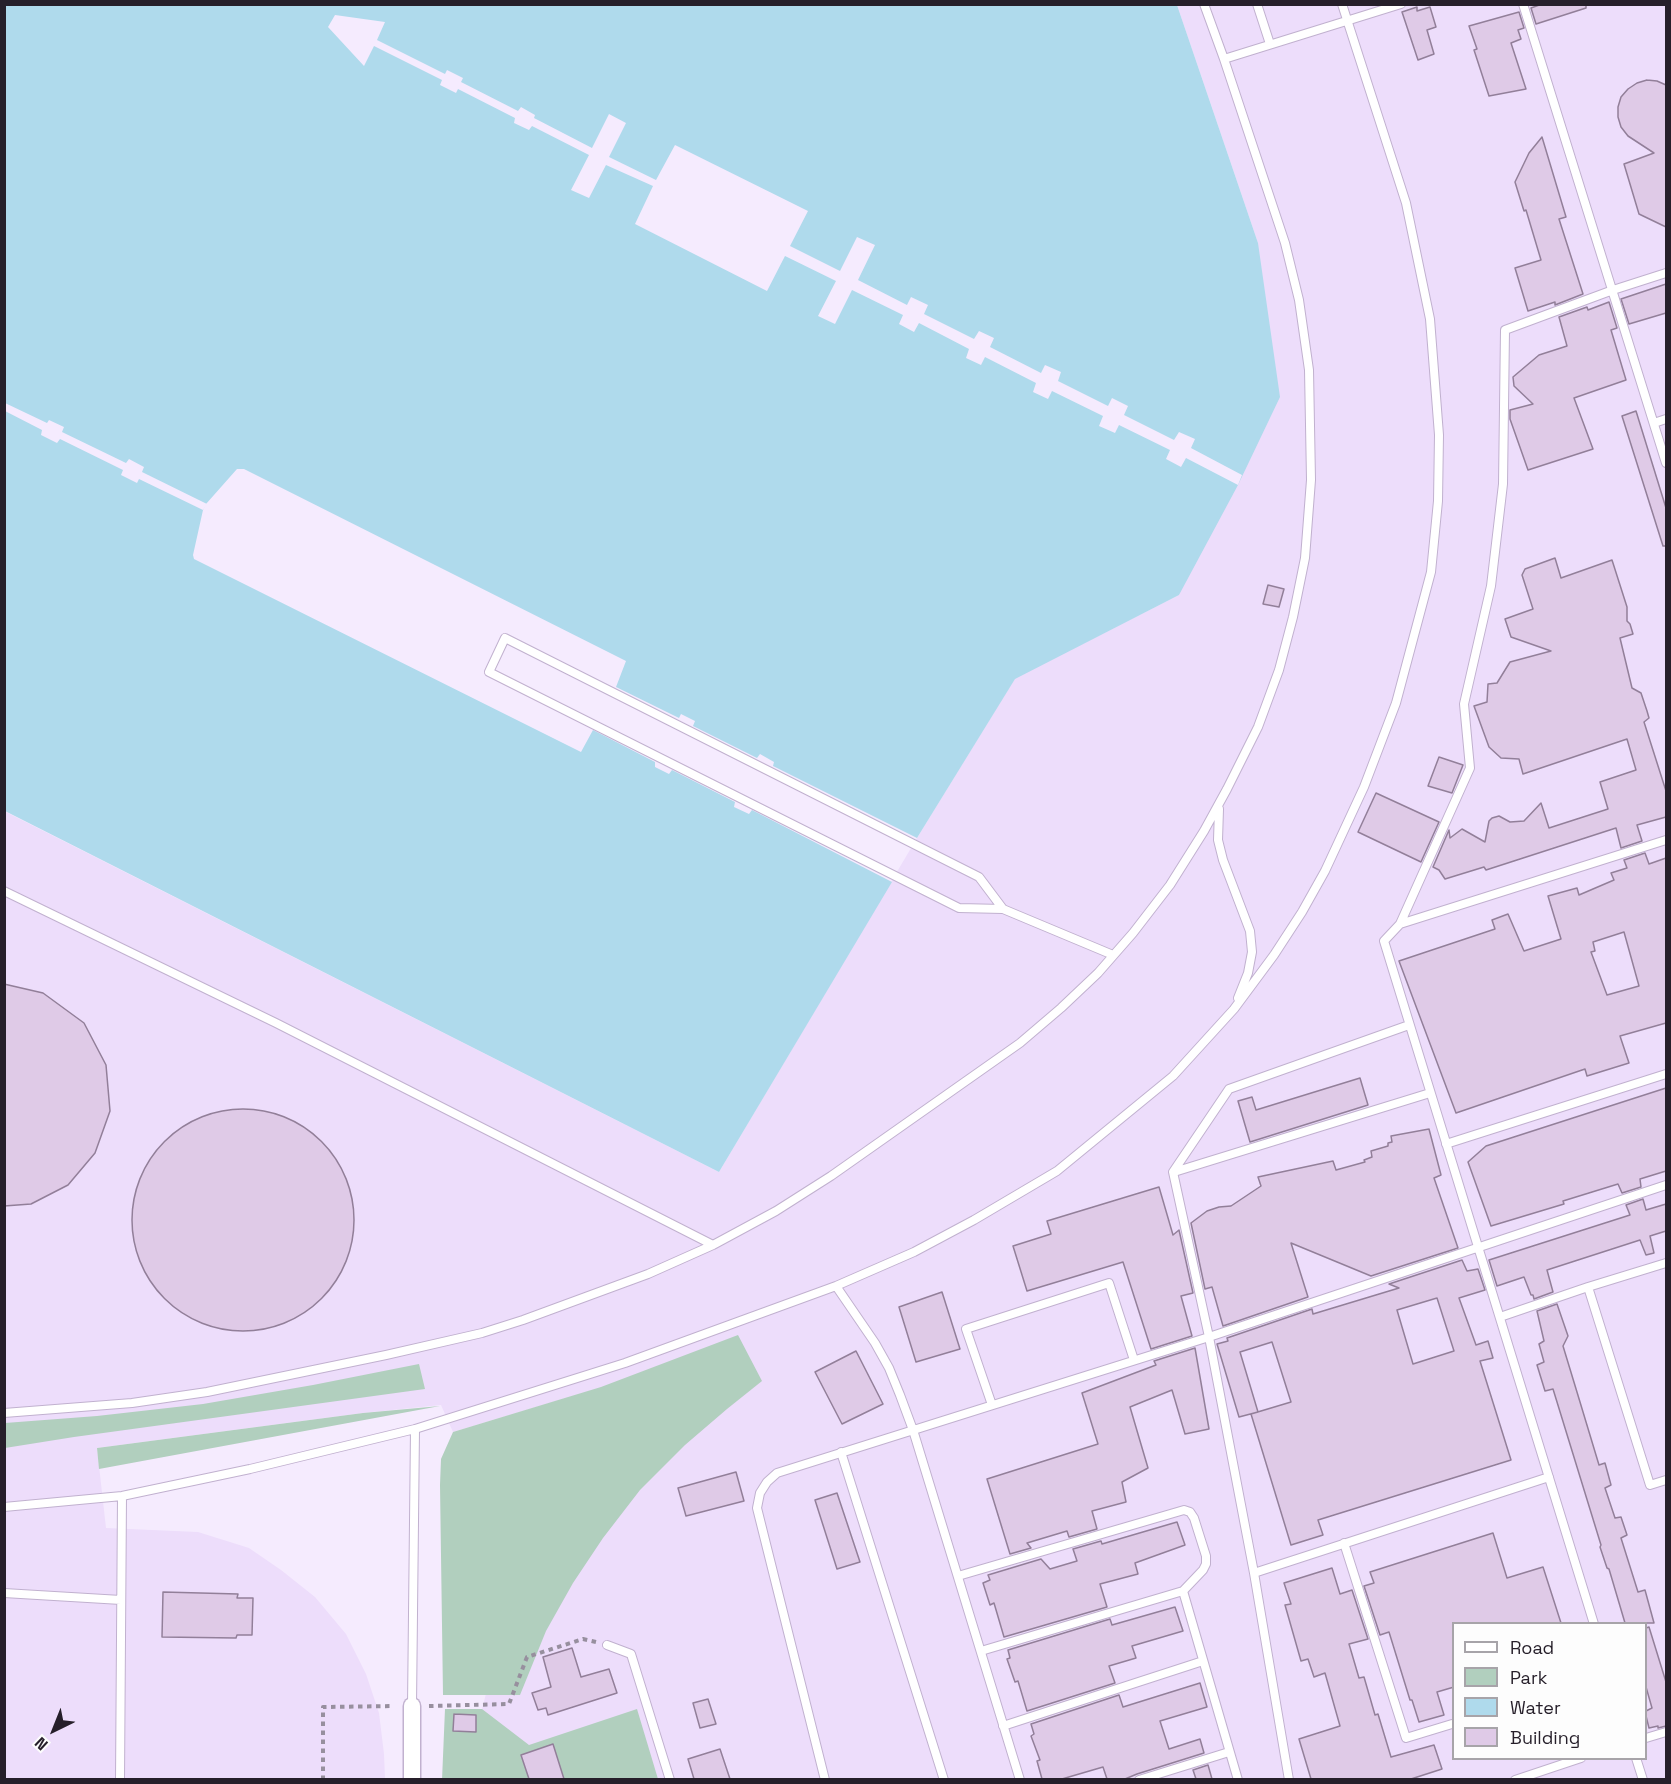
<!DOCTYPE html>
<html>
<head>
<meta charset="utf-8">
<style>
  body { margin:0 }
  #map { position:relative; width:1671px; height:1784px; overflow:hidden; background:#f5ebfe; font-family:"Space Grotesk",sans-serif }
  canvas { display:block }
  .frame { position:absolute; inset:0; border:6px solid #261f2a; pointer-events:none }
  .legend { position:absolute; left:1452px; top:1622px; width:195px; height:138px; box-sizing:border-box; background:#fdfdfd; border:2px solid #a7a4a9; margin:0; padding:8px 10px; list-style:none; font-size:18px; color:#261f2a }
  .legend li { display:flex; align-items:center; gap:12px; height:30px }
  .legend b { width:30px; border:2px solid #a7a4a9 }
  .north { position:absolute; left:24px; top:1700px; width:60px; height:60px; -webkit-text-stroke:4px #fdfdfd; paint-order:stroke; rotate:223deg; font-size:16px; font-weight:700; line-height:24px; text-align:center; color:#261f2a }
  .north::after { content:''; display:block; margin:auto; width:21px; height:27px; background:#261f2a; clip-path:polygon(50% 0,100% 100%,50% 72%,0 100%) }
</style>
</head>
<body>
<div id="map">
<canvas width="1671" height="1784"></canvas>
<div class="frame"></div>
<ul class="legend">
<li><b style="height:8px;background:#fff"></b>Road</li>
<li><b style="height:16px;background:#b1cfbe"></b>Park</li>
<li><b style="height:16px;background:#afdaec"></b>Water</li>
<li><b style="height:16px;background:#dfcae7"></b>Building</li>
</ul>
<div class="north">N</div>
</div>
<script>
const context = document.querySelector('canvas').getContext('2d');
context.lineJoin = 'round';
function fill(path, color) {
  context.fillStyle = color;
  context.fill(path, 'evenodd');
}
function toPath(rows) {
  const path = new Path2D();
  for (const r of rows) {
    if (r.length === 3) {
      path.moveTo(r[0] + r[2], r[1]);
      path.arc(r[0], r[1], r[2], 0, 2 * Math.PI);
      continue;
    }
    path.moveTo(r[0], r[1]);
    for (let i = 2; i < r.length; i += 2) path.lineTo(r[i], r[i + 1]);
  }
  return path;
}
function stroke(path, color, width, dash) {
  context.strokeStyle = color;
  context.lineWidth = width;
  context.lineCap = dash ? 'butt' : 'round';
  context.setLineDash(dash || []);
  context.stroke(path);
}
fill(toPath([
  [1177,5,1666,5,1666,1779,468,1779,474,1740,488,1686,511,1624,751,1362,748,1355,580,1394,453,1432,441,1405,363,1413,97,1448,106,1528,198,1532,249,1548,281,1570,315,1597,346,1634,366,1674,379,1713,384,1754,385,1779,5,1779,4,811,719,1172,917,838,1015,678,1179,595,1258,243],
  [1454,1624,1646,1624,1646,1758,1454,1758]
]), '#edddfb');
fill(toPath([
  [738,1335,762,1381,727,1409,685,1445,640,1490,603,1538,573,1583,546,1631,520,1695,443,1695,440,1485,441,1459,453,1432,601,1387],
  [419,1364,425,1389,74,1437,5,1448,5,1423,97,1416,203,1404,313,1385],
  [440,1406,99,1469,97,1448,363,1413],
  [445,1709,482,1709,529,1745,637,1709,658,1779,442,1780]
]), '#b1cfbe');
fill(toPath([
  [4,5,1177,5,1258,243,1280,397,1238,485,1179,595,1015,679,917,838,773,766,774,762,760,754,757,758,693,726,695,721,681,714,679,718,616,687,626,661,244,469,237,469,206,504,203,510,193,555,194,559,198,561,581,752,593,730,655,762,655,767,669,774,672,770,735,802,734,807,749,814,752,810,892,882,719,1172,5,811]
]), '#afdaec');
fill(toPath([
  [335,15,385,22,377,40,445,74,447,70,463,78,461,82,518,111,521,107,535,115,534,118,592,148,609,114,626,123,609,157,656,180,675,145,808,211,790,246,840,271,857,237,875,245,858,280,907,305,911,297,928,305,924,314,974,339,979,331,994,338,990,347,1041,373,1045,365,1061,372,1058,381,1108,406,1112,398,1128,406,1124,415,1174,440,1179,432,1195,439,1191,448,1242,475,1238,485,1186,458,1181,467,1166,459,1170,450,1119,425,1115,433,1099,426,1103,416,1052,391,1048,399,1033,392,1036,383,985,357,981,365,966,358,969,349,919,323,914,332,899,324,903,315,852,290,835,324,818,316,836,281,785,256,767,291,635,224,653,186,606,165,589,198,571,190,589,155,532,126,529,130,514,123,515,118,458,89,456,93,440,85,442,80,374,46,364,66,328,27],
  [5,403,47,423,49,420,64,427,62,432,126,463,129,459,144,467,142,472,207,504,203,510,139,479,137,483,121,475,123,470,60,439,57,443,41,435,42,430,5,411]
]), '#f5ebfe');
const building = toPath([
  [1542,4,1586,4,1586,8,1536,24,1531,8,1542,4],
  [1417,7,1417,11,1430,7,1436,27,1427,30,1434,54,1418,60,1402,12,1417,7],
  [1519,12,1524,28,1518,30,1521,39,1511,43,1526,89,1489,96,1474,50,1477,49,1469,26,1519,12],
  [1647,80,1657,81,1666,85,1666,227,1639,214,1624,164,1654,153,1628,136,1621,127,1618,117,1618,107,1621,97,1628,89,1637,83,1647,80],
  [1542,137,1566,217,1559,219,1583,294,1555,305,1555,302,1528,311,1515,268,1541,260,1526,210,1524,211,1515,182,1529,153,1542,137],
  [1666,284,1666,313,1629,324,1621,299,1666,284],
  [1609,302,1617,328,1611,330,1626,380,1574,398,1593,449,1528,470,1510,419,1510,410,1533,404,1514,386,1513,377,1539,355,1567,346,1559,317,1587,307,1588,310,1609,302],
  [1636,411,1666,508,1666,546,1663,546,1622,416,1636,411],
  [1555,558,1561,578,1612,560,1627,607,1627,621,1630,624,1633,634,1620,638,1632,688,1641,693,1647,711,1649,718,1644,722,1666,791,1666,817,1637,825,1642,841,1621,848,1616,828,1486,870,1484,867,1445,879,1439,870,1433,867,1449,830,1450,838,1462,829,1485,842,1489,821,1492,818,1499,816,1510,822,1524,821,1541,803,1549,828,1608,809,1600,782,1636,770,1627,739,1523,774,1519,759,1501,758,1489,747,1474,706,1487,702,1488,684,1497,683,1510,662,1551,651,1511,637,1505,619,1533,609,1522,575,1525,569,1555,558],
  [1268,585,1284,589,1279,607,1263,604,1268,585],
  [1439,757,1463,765,1452,793,1428,786,1439,757],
  [1376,793,1439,822,1421,862,1358,832,1376,793],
  [1645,853,1649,864,1666,858,1666,1023,1620,1036,1629,1063,1587,1076,1585,1069,1456,1113,1399,961,1495,929,1492,920,1508,914,1524,951,1561,939,1548,896,1577,888,1579,895,1614,880,1611,873,1627,868,1624,860,1645,853],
  [1624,932,1639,986,1607,995,1591,952,1595,951,1593,942,1624,932],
  [4,984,43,993,84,1023,106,1065,110,1111,95,1153,68,1185,31,1204,4,1206,4,984],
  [1360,1078,1368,1105,1250,1142,1238,1101,1252,1097,1256,1110,1360,1078],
  [1666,1088,1666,1171,1640,1179,1641,1187,1622,1193,1618,1184,1563,1201,1564,1204,1491,1226,1468,1162,1486,1146,1666,1088],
  [243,1220,111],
  [1429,1129,1441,1175,1434,1178,1458,1248,1371,1276,1291,1243,1308,1297,1223,1326,1212,1287,1205,1289,1191,1223,1207,1211,1219,1207,1231,1206,1261,1186,1258,1177,1333,1161,1336,1170,1365,1162,1364,1160,1372,1157,1371,1151,1388,1146,1388,1143,1392,1142,1391,1136,1429,1129],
  [1159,1187,1173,1235,1179,1230,1193,1293,1181,1296,1192,1336,1151,1349,1123,1262,1027,1291,1013,1246,1051,1234,1047,1221,1159,1187],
  [1643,1199,1646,1210,1666,1204,1666,1231,1650,1236,1654,1253,1646,1255,1640,1240,1547,1270,1553,1292,1534,1299,1533,1295,1531,1295,1524,1277,1497,1286,1489,1260,1630,1215,1626,1205,1643,1199],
  [1462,1260,1467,1271,1478,1269,1485,1290,1459,1298,1476,1345,1488,1341,1493,1358,1480,1361,1511,1460,1318,1520,1323,1535,1291,1545,1251,1414,1291,1402,1272,1342,1240,1352,1258,1412,1239,1417,1217,1344,1228,1341,1227,1338,1312,1309,1313,1314,1399,1288,1389,1284,1462,1260],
  [1437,1298,1454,1351,1413,1364,1397,1310,1437,1298],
  [942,1292,960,1349,916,1362,899,1307,942,1292],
  [1557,1304,1568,1336,1563,1346,1580,1402,1599,1465,1605,1463,1611,1485,1605,1488,1615,1518,1621,1517,1627,1535,1621,1538,1638,1592,1645,1590,1654,1623,1625,1623,1609,1569,1607,1568,1600,1547,1601,1545,1553,1389,1545,1391,1537,1365,1544,1362,1539,1344,1544,1341,1537,1311,1557,1304],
  [1195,1348,1209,1429,1185,1434,1172,1390,1130,1407,1148,1468,1122,1482,1126,1502,1092,1511,1097,1529,1069,1537,1067,1531,1027,1543,1031,1548,1010,1554,987,1479,1098,1444,1082,1393,1156,1365,1154,1361,1195,1348],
  [856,1351,883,1404,842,1424,815,1372,856,1351],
  [736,1472,744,1501,686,1516,678,1488,736,1472],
  [837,1493,860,1562,837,1569,815,1500,837,1493],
  [1177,1522,1185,1545,1135,1563,1138,1574,1100,1584,1107,1607,1004,1637,994,1603,990,1605,983,1583,990,1580,988,1575,1041,1559,1050,1569,1077,1561,1073,1549,1101,1541,1102,1544,1177,1522],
  [1493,1533,1507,1578,1543,1567,1561,1623,1454,1623,1454,1687,1437,1692,1444,1715,1419,1722,1412,1700,1410,1700,1389,1632,1380,1635,1364,1586,1374,1583,1370,1572,1493,1533],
  [1332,1568,1340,1594,1352,1590,1368,1639,1349,1644,1359,1678,1364,1677,1375,1715,1378,1714,1391,1757,1434,1745,1442,1769,1411,1779,1311,1779,1299,1739,1340,1726,1325,1673,1314,1677,1308,1659,1301,1661,1285,1605,1291,1604,1284,1583,1332,1568],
  [163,1592,238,1594,237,1598,253,1598,252,1635,237,1635,236,1638,162,1637,163,1592],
  [1175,1607,1183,1631,1132,1646,1136,1658,1109,1666,1115,1683,1027,1711,1018,1681,1015,1682,1007,1659,1010,1658,1008,1650,1110,1619,1112,1625,1175,1607],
  [1649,1627,1666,1682,1666,1726,1658,1728,1658,1726,1649,1728,1646,1716,1646,1711,1652,1708,1646,1687,1646,1628,1649,1627],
  [572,1648,581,1677,609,1669,617,1693,548,1715,546,1708,538,1710,532,1693,551,1687,543,1657,572,1648],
  [1200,1683,1207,1707,1160,1721,1169,1749,1200,1739,1204,1753,1137,1774,1125,1779,1107,1779,1103,1767,1062,1779,1042,1779,1037,1761,1040,1760,1031,1736,1034,1734,1031,1724,1119,1695,1123,1707,1200,1683],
  [708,1699,716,1724,700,1728,693,1703,708,1699],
  [454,1714,476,1715,476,1732,453,1731,454,1714],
  [553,1744,564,1779,529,1779,521,1755,553,1744],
  [720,1749,730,1779,694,1779,688,1759,720,1749],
  [1208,1765,1212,1779,1196,1779,1193,1770,1208,1765]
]);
fill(building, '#dfcae7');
stroke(building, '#927f99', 1.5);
const service = toPath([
  [1204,4,1224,59],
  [1257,4,1270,44],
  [1523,4,1666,463],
  [1654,423,1666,419],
  [1219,809,1218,840,1223,860,1250,931,1252,952,1248,973,1238,998],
  [4,891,276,1023,713,1245],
  [1003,909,979,877,505,638,489,672,959,908,1003,909,1113,955],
  [1400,924,1666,840],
  [1446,1144,1666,1074],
  [1174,1172,1430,1093],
  [836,1286,875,1343,889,1368,900,1395,913,1430,1020,1780],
  [1588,1287,1650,1485,1666,1480],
  [1500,1317,1588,1287,1666,1263],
  [992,1405,966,1329,1109,1283,1134,1360],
  [4,1413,132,1403,207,1392,386,1355,482,1333,523,1320,648,1274,713,1245,776,1211,831,1176,1020,1043,1061,1008,1098,973,1133,933,1170,885,1204,831,1227,789,1258,727,1279,670,1293,617,1305,558,1311,480,1309,370,1299,300,1285,243,1224,59,1401,4],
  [841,1452,944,1780],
  [4,1507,122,1496,250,1469,415,1429,625,1363,836,1286,914,1252,974,1220,1057,1171,1173,1076,1234,1009,1274,955,1302,912,1325,871,1364,787,1396,703,1431,572,1438,501,1439,435,1430,319,1406,203,1342,4],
  [1344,1543,1406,1738,1452,1724],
  [1254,1573,1549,1477],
  [958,1576,1184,1510,1190,1512,1194,1518,1206,1556,1206,1564,1203,1570,1183,1591,981,1651],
  [1183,1591,1238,1780],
  [4,1593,121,1600],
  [1594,1624,1384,941,1400,924,1470,768,1464,704,1491,586,1503,484,1505,330,1613,290,1666,273],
  [607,1645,631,1654,670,1780],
  [412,1706,415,1429],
  [1003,1726,1203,1661],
  [1646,1738,1666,1732],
  [1636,1758,1643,1780],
  [120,1780,122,1496],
  [825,1780,757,1508,760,1493,767,1482,777,1473,1209,1337,1666,1185],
  [1139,1780,1229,1752],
  [1289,1780,1254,1573,1209,1337,1173,1172,1229,1089,1409,1025],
  [1515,1780,1581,1758]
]);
const minor = toPath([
  [412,1706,412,1780]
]);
stroke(service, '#c1b1cf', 10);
stroke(minor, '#c1b1cf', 19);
stroke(toPath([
  [429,1706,509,1704,527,1657,583,1639,596,1642],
  [323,1780,323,1707,394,1706]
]), '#978f9e', 4, [4.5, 4.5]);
stroke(service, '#fff', 8);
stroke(minor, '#fff', 16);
</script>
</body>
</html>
